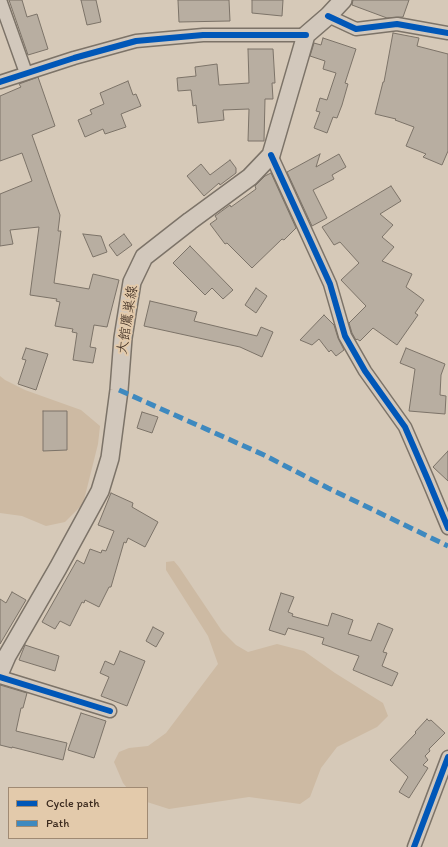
<!DOCTYPE html>
<html>
<head>
<meta charset="utf-8">
<style>
  body { margin:0 }
  #map { position:relative; width:448px; height:847px; overflow:hidden; background:#d6c9b8; font-family:Itim,sans-serif }
  canvas { display:block }
  .legend { position:absolute; left:8px; top:787px; width:140px; height:52px; box-sizing:border-box; background:#e3caab; border:1px solid #a08a73; margin:0; padding:5px 7px; list-style:none; font-size:12px; color:#3b2a1e }
  .legend li { display:flex; align-items:center; gap:8px; height:20px }
  .legend b { width:20px; border:1px solid #a08a73 }
</style>
</head>
<body>
<div id="map">
<canvas width="448" height="847"></canvas>
<ul class="legend">
<li><b style="height:5px;background:#0057b8"></b>Cycle path</li>
<li><b style="height:5px;background:#3e89bf"></b>Path</li>
</ul>
</div>
<script>
const context = document.querySelector('canvas').getContext('2d');
context.lineJoin = 'round';
function fill(path, color) {
  context.fillStyle = color;
  context.fill(path, 'evenodd');
}
function toPath(rows) {
  const path = new Path2D();
  for (const r of rows) {
    path.moveTo(r[0], r[1]);
    for (let i = 2; i < r.length; i += 2) path.lineTo(r[i], r[i + 1]);
  }
  return path;
}
function stroke(path, color, width, dash) {
  context.strokeStyle = color;
  context.lineWidth = width;
  context.lineCap = dash ? 'butt' : 'round';
  context.setLineDash(dash || []);
  context.stroke(path);
}
function label(font, color, halo, rows, align = 'center') {
  context.font = font + ' Itim,"Klee One",sans-serif';
  context.lineWidth = 4;
  context.setLineDash([]);
  context.textBaseline = 'middle';
  context.strokeStyle = halo;
  context.fillStyle = color;
  for (const [text, x, y, turn = 0] of rows) {
    context.save();
    context.translate(x, y);
    context.rotate((+turn || 0) * Math.PI / 180);
    context.textAlign = isNaN(turn) ? turn : align;
    if (halo) context.strokeText(text, 0, 0);
    context.fillText(text, 0, 0);
    context.restore();
  }
}
fill(toPath([
  [0,376,5,380,25,390,81,410,100,426,98,444,83,504,65,522,46,526,22,516,0,513],
  [174,561,179,567,222,631,236,645,248,652,277,644,304,651,335,673,383,703,388,716,377,727,337,747,321,768,310,797,300,804,249,797,169,809,147,802,147,788,127,788,123,783,114,762,119,752,129,748,148,746,166,733,218,664,208,636,166,570,166,562]
]), '#cdbaa3');
const building = toPath([
  [9,0,22,0,27,17,37,14,48,49,28,55,9,0],
  [81,0,96,0,101,22,87,25,81,0],
  [178,0,229,0,230,21,179,22,178,0],
  [252,0,283,0,282,16,252,13,252,0],
  [353,0,409,0,403,17,387,18,352,5,353,0],
  [393,33,419,38,417,46,448,54,448,151,442,165,423,157,426,154,406,146,414,127,395,120,396,119,375,114,383,82,384,82,393,33],
  [323,38,356,49,345,83,348,84,342,105,337,118,333,117,327,133,314,128,320,112,316,111,320,98,327,100,336,73,323,69,325,61,310,56,314,43,321,45,323,38],
  [248,49,273,49,275,83,272,83,273,99,265,99,264,141,248,141,249,109,223,110,224,120,198,123,196,105,193,106,191,90,178,91,177,78,196,76,195,67,217,64,219,85,249,83,248,49],
  [38,77,55,126,32,135,60,215,58,231,61,231,54,283,89,289,93,274,119,280,107,327,94,325,90,347,96,348,93,363,73,360,77,333,72,332,73,329,55,326,60,302,56,301,57,299,30,295,39,227,10,230,13,244,0,246,0,194,32,181,22,153,0,161,0,96,21,87,19,84,38,77],
  [128,81,133,95,136,94,141,106,121,114,126,127,105,134,103,129,85,137,78,120,92,114,90,110,104,104,100,93,128,81],
  [320,154,316,167,339,154,346,167,332,175,334,179,313,190,327,218,312,226,287,172,320,154],
  [230,160,236,168,236,173,220,185,219,183,204,196,187,176,201,164,210,175,230,160],
  [271,173,296,228,284,240,282,239,252,268,227,243,225,244,210,224,217,219,215,216,230,205,231,207,256,189,255,186,265,176,271,173],
  [391,186,401,201,380,214,393,225,382,237,394,247,382,261,412,274,406,287,424,300,415,313,418,315,397,345,373,328,360,341,357,339,356,340,352,333,349,323,366,306,341,280,359,263,340,242,334,245,322,227,391,186],
  [83,234,101,236,107,252,93,257,83,234],
  [124,234,132,245,117,256,109,245,124,234],
  [190,246,233,290,223,299,212,288,205,295,173,263,190,246],
  [256,288,267,296,256,313,245,305,256,288],
  [150,301,197,312,194,321,257,336,261,327,273,332,262,357,240,347,144,326,150,301],
  [324,315,334,325,338,338,344,350,336,356,331,350,329,352,319,339,312,345,300,340,324,315],
  [26,348,48,354,36,390,18,384,26,360,22,359,26,348],
  [406,348,445,364,441,375,440,395,446,396,445,414,409,411,415,369,400,363,406,348],
  [43,411,67,411,67,450,43,451,43,411],
  [142,412,158,417,152,433,137,428,142,412],
  [448,451,448,481,433,467,448,451],
  [111,493,133,503,132,507,158,522,145,547,128,538,126,543,124,542,111,587,109,587,99,607,85,600,84,603,82,602,70,626,60,621,55,629,42,622,77,560,84,564,90,549,101,553,102,550,106,551,114,531,98,525,111,493],
  [12,592,26,600,0,644,0,599,6,603,12,592],
  [281,593,294,597,288,612,293,614,292,616,328,626,332,613,353,620,348,634,371,641,378,623,393,629,383,652,387,653,382,666,398,673,392,686,353,670,359,656,322,644,324,638,288,628,285,635,269,630,281,593],
  [153,627,164,633,156,647,146,641,153,627],
  [25,645,59,656,55,671,19,660,25,645],
  [120,651,145,661,127,706,101,696,109,677,100,673,105,661,114,665,120,651],
  [0,685,27,693,23,708,21,708,16,731,67,743,63,760,12,747,12,748,0,745,0,685],
  [81,713,106,721,94,758,68,750,81,713],
  [427,719,429,721,431,720,445,733,429,749,430,751,425,756,428,760,423,765,428,768,409,798,399,792,408,777,390,760,416,733,415,732,427,719]
]);
fill(building, '#b8aea1');
stroke(building, '#7c7368', 1);
const street = toPath([
  [0,0,26,73],
  [328,16,356,29,397,24,448,33],
  [0,82,74,58,136,41,203,35,306,35],
  [271,155,330,284,345,336,365,371,405,427,428,480,448,528],
  [0,677,110,711],
  [414,847,448,757]
]);
const secondary = toPath([
  [0,672,7,656,58,568,100,491,110,458,119,390,123,338,132,282,144,257,190,221,250,177,271,155,306,35,328,16,343,0]
]);
stroke(street, '#7c7368', 15);
stroke(secondary, '#7c7368', 20);
stroke(street, '#d2c8bc', 12);
stroke(secondary, '#d2c8bc', 17);
stroke(toPath([
  [119,390,264,455,328,488,448,546]
]), '#3e89bf', 5, [10, 5]);
stroke(toPath([
  [328,16,356,29,397,24,448,33],
  [0,82,74,58,136,41,203,35,306,35],
  [271,155,330,284,345,336,365,371,405,427,428,480,448,528],
  [0,677,110,711],
  [414,847,448,757]
]), '#0057b8', 6);
label('14px', '#3b2a1e', '#e3caab', [
  ["大館鷹巣線",128,320,-81]
]);
</script>
</body>
</html>
